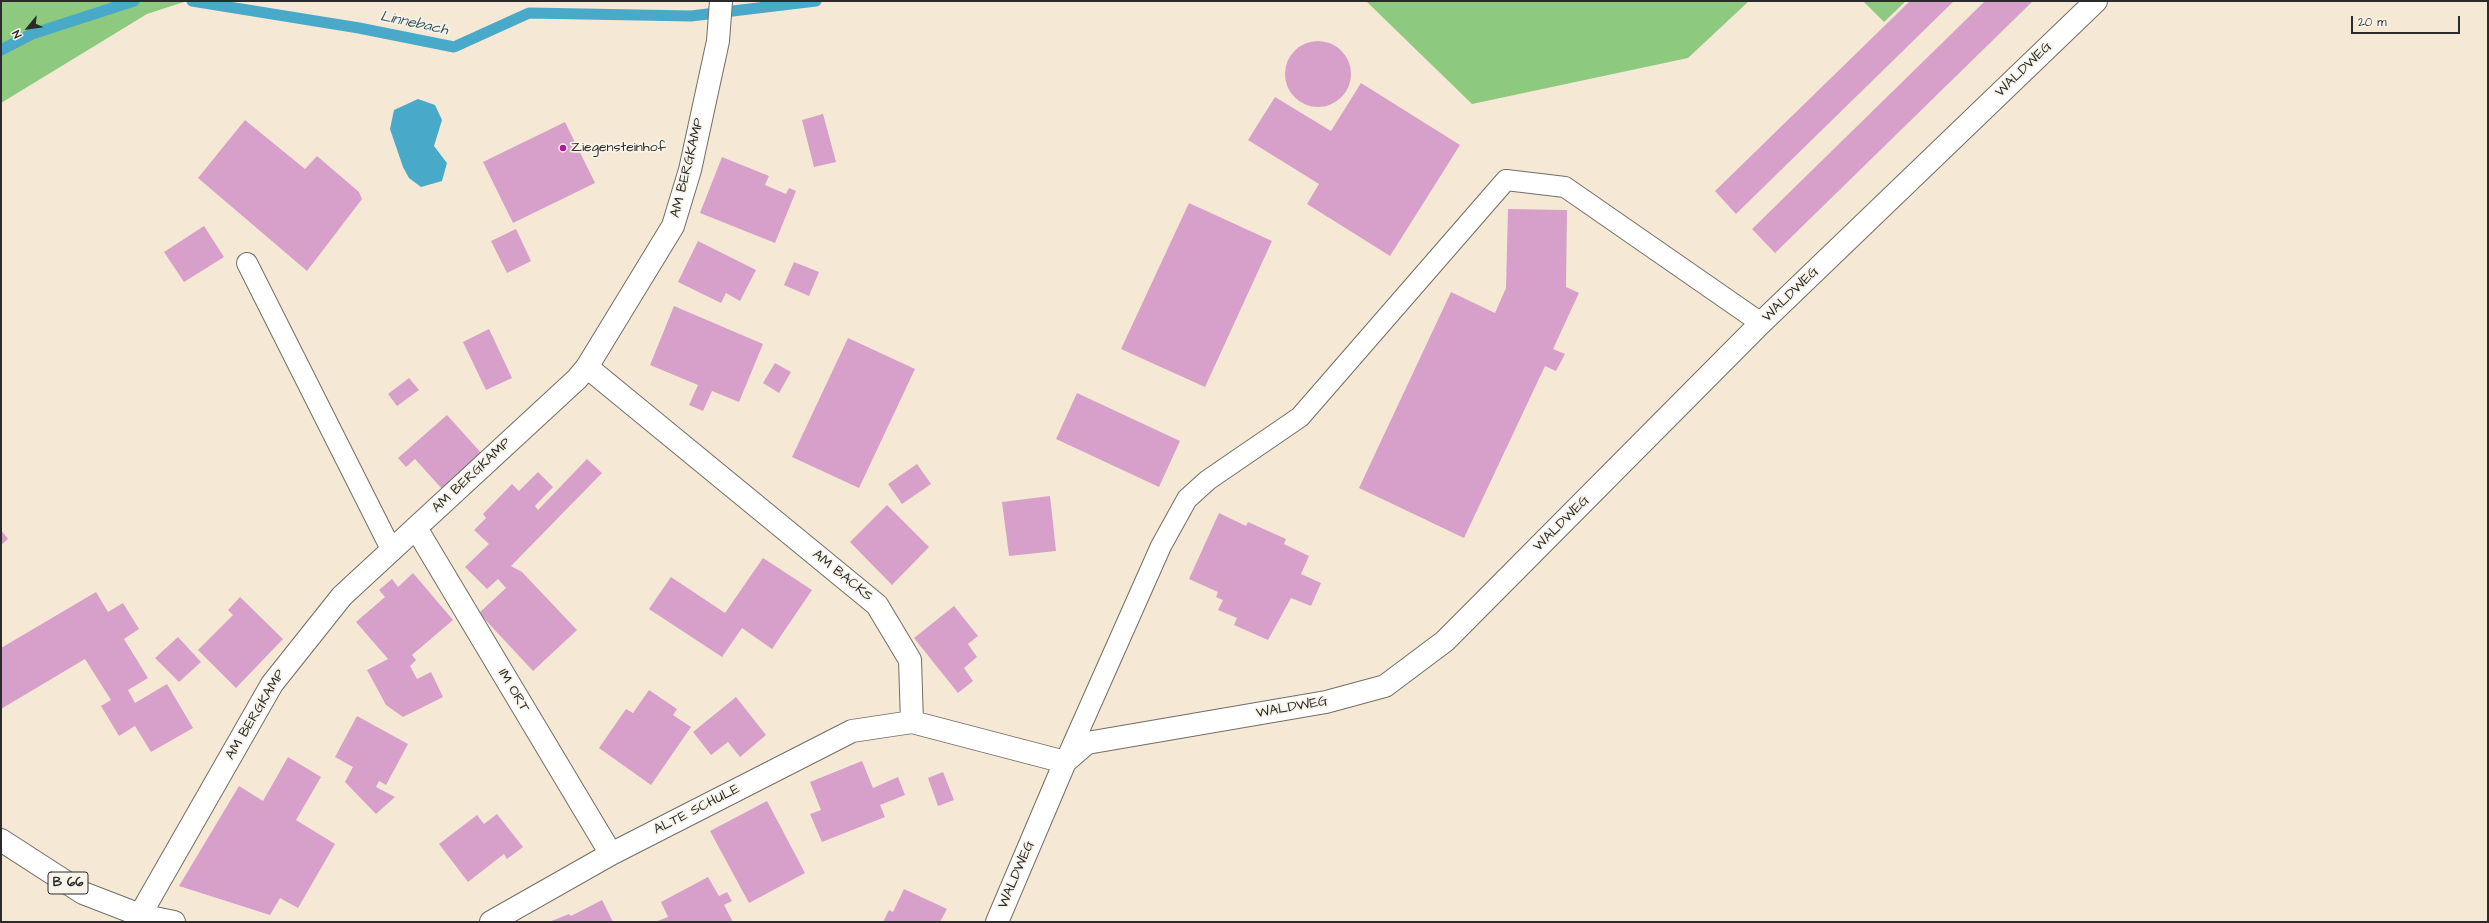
<!DOCTYPE html>
<html>
<head>
<meta charset="utf-8">
<style>
  body { margin:0 }
  #map { position:relative; width:2489px; height:923px; overflow:hidden; background:#f5e9d5; font-family:"Architects Daughter",sans-serif }
  canvas { display:block }
  .frame { position:absolute; inset:0; border:2px solid #2b2b2b; pointer-events:none }
  .north { position:absolute; left:8px; top:8px; width:40px; height:40px; -webkit-text-stroke:3px #f7f3e8; paint-order:stroke; rotate:241deg; font-size:11px; font-weight:700; line-height:16px; text-align:center; color:#2b2b2b }
  .north::after { content:''; display:block; margin:auto; width:14px; height:18px; background:#2b2b2b; clip-path:polygon(50% 0,100% 100%,50% 72%,0 100%) }
  .scale { position:absolute; left:2351px; top:16px; width:109px; height:18px; box-sizing:border-box; border:2px solid #2b2b2b; border-top:0; padding-left:5px; font-size:12px; line-height:14px; white-space:nowrap; color:#2b2b2b; -webkit-text-stroke:3px #f7f3e8; paint-order:stroke }
</style>
</head>
<body>
<div id="map">
<canvas width="2489" height="923"></canvas>
<div class="frame"></div>
<div class="north">N</div>
<div class="scale">20 m</div>
</div>
<script>
const context = document.querySelector('canvas').getContext('2d');
context.lineJoin = 'round';
function fill(path, color) {
  context.fillStyle = color;
  context.fill(path, 'evenodd');
}
function toPath(rows) {
  const path = new Path2D();
  for (const r of rows) {
    if (r.length === 3) {
      path.moveTo(r[0] + r[2], r[1]);
      path.arc(r[0], r[1], r[2], 0, 2 * Math.PI);
      continue;
    }
    path.moveTo(r[0], r[1]);
    for (let i = 2; i < r.length; i += 2) path.lineTo(r[i], r[i + 1]);
  }
  return path;
}
function stroke(path, color, width, dash) {
  context.strokeStyle = color;
  context.lineWidth = width;
  context.lineCap = dash ? 'butt' : 'round';
  context.setLineDash(dash || []);
  context.stroke(path);
}
function label(font, color, halo, rows, align = 'center') {
  context.font = font + ' "Architects Daughter",sans-serif';
  context.lineWidth = 3.5;
  context.setLineDash([]);
  context.textBaseline = 'middle';
  context.strokeStyle = halo;
  context.fillStyle = color;
  for (const [text, x, y, turn = 0] of rows) {
    context.save();
    context.translate(x, y);
    context.rotate((+turn || 0) * Math.PI / 180);
    context.textAlign = isNaN(turn) ? turn : align;
    if (halo) context.strokeText(text, 0, 0);
    context.fillText(text, 0, 0);
    context.restore();
  }
}
fill(toPath([
  [1,1,187,1,147,14,1,103],
  [1366,1,1749,1,1688,58,1472,104],
  [1863,1,1906,1,1884,22]
]), '#8dc97e');
fill(toPath([
  [418,99,435,105,442,120,434,146,447,163,442,181,421,187,409,178,403,167,390,129,394,110]
]), '#49a9c8');
stroke(toPath([
  [192,1,359,28,454,47,529,13,691,16,816,1],
  [1,50,32,34,134,1]
]), '#49a9c8', 11);
fill(toPath([
  [1910,1,1954,1,1736,214,1715,191],
  [1985,1,2033,1,1775,253,1752,229],
  [1318,74,33],
  [1361,83,1460,145,1390,256,1307,204,1319,184,1248,140,1275,97,1331,131],
  [823,114,836,162,814,167,802,120],
  [245,120,305,169,317,156,359,192,362,199,307,271,198,178],
  [565,122,595,183,513,223,483,162],
  [722,157,769,176,765,185,786,194,789,188,796,191,775,243,700,213],
  [1189,203,1272,241,1205,387,1121,349],
  [1508,209,1567,210,1566,287,1579,293,1553,349,1565,354,1556,371,1545,366,1464,538,1359,488,1451,292,1495,313,1506,288],
  [204,226,224,257,184,282,164,252],
  [516,229,531,261,507,273,491,241],
  [698,241,756,270,740,301,726,293,721,303,678,282],
  [794,262,819,272,809,296,784,285],
  [674,306,763,344,739,402,712,391,703,411,689,405,698,385,650,365],
  [489,329,512,378,486,390,463,342],
  [848,338,915,369,859,488,792,457],
  [775,363,791,372,779,393,763,383],
  [409,378,419,390,397,406,388,394],
  [1077,393,1180,441,1159,487,1056,439],
  [447,415,483,455,443,490,415,459,406,467,398,458],
  [587,459,602,473,511,566,522,572,577,630,533,671,479,613,506,588,498,579,487,589,465,567,489,544,474,530,486,518,483,514,512,484,519,491,538,472,553,487,535,506,538,510],
  [917,464,931,484,902,504,888,484],
  [1050,496,1056,551,1009,556,1002,502],
  [887,505,929,547,892,585,850,542],
  [1219,513,1246,526,1248,522,1286,539,1284,544,1309,556,1301,574,1321,583,1311,606,1291,598,1268,640,1234,625,1237,618,1218,610,1223,600,1216,597,1218,592,1189,579],
  [1,530,8,539,1,545],
  [763,558,812,590,772,649,742,628,722,657,649,609,671,577,725,613],
  [413,573,453,620,412,655,416,660,410,666,417,679,431,672,443,697,403,717,386,705,367,670,388,659,356,622,385,597,379,590,392,579,398,587],
  [96,592,108,612,123,603,139,629,124,639,148,678,128,690,135,703,167,684,193,728,151,752,135,726,119,736,101,706,111,700,85,659,1,709,1,648],
  [240,597,283,639,236,688,198,650,233,615,228,610],
  [954,606,978,636,968,644,977,657,964,668,973,681,958,693,914,638],
  [178,637,201,662,179,682,155,658],
  [649,690,677,709,673,715,691,727,651,785,599,748,626,709,633,713],
  [736,697,766,735,740,757,728,742,711,755,693,732],
  [357,716,408,744,386,785,379,781,376,787,395,797,376,814,345,782,353,767,335,757],
  [288,757,321,777,296,820,335,844,298,908,280,898,270,915,179,886,239,786,263,801],
  [862,761,873,788,898,777,905,795,880,805,885,817,822,842,810,814,821,810,810,782],
  [943,772,954,800,938,806,928,778],
  [767,801,805,873,749,903,710,831],
  [497,814,523,847,507,859,504,854,468,882,439,844,477,815,484,824],
  [708,877,719,896,727,892,732,901,724,905,733,922,655,922,668,917,661,902],
  [904,889,947,909,940,922,883,922,889,910,893,912],
  [602,900,613,922,549,922,569,914,571,916]
]), '#d6a0ca');
const service = toPath([
  [247,263,392,551],
  [1065,762,1161,546,1187,499,1208,480,1300,417,1506,180,1565,187,1761,323]
]);
const minor = toPath([
  [587,367,877,605,910,660,912,722],
  [416,528,611,854],
  [491,922,611,854,852,731,912,722,1065,762],
  [997,922,1065,762,1087,743,1326,702,1385,686,1445,641,1761,323,2096,1]
]);
const tertiary = toPath([
  [140,915,272,684,342,596,577,379,587,367,673,226,690,170,718,41,721,1]
]);
const primary = toPath([
  [1,840,83,893,140,915,174,922]
]);
stroke(service, '#726e66', 22);
stroke(minor, '#726e66', 24);
stroke(tertiary, '#726e66', 24);
stroke(primary, '#726e66', 24);
stroke(service, '#fff', 20);
stroke(minor, '#fff', 22);
stroke(tertiary, '#fff', 22);
stroke(primary, '#fff', 22);
for (const [x, y, r, color] of [
  [563,148,4,"#b5179e"]
]) {
  const dot = new Path2D();
  dot.arc(x, y, r, 0, 2 * Math.PI);
  context.fillStyle = color;
  context.fill(dot);
  stroke(dot, '#f7f3e8', 1.5);
}
for (const [x, y, w] of [
  [68,883,40]
]) {
  const box = new Path2D();
  box.roundRect(x - w / 2, y - 11, w, 22, 3);
  context.fillStyle = '#f7f3e8';
  context.fill(box);
  stroke(box, '#2b2b2b', 1);
}
label('bold 13px', '#2b2b2b', null, [
  ["B 66",68,883]
]);
label('14px', '#2b2b2b', '#f7f3e8', [
  ["WALDWEG",2024,70,-44],
  ["AM BERGKAMP",688,168,-76],
  ["WALDWEG",1791,295,-44],
  ["AM BERGKAMP",472,476,-43],
  ["WALDWEG",1562,524,-45],
  ["AM BACKS",842,576,39],
  ["IM ORT",513,691,59],
  ["WALDWEG",1292,708,-10],
  ["AM BERGKAMP",256,715,-59],
  ["ALTE SCHULE",697,810,-27],
  ["WALDWEG",1017,875,-67]
]);
label('14px', '#2b2b2b', '#f7f3e8', [
  ["Ziegensteinhof",571,148]
], 'left');
label('italic 15px', '#365762', '#f7f3e8', [
  ["Linnebach",414,24,12]
]);
</script>
</body>
</html>
